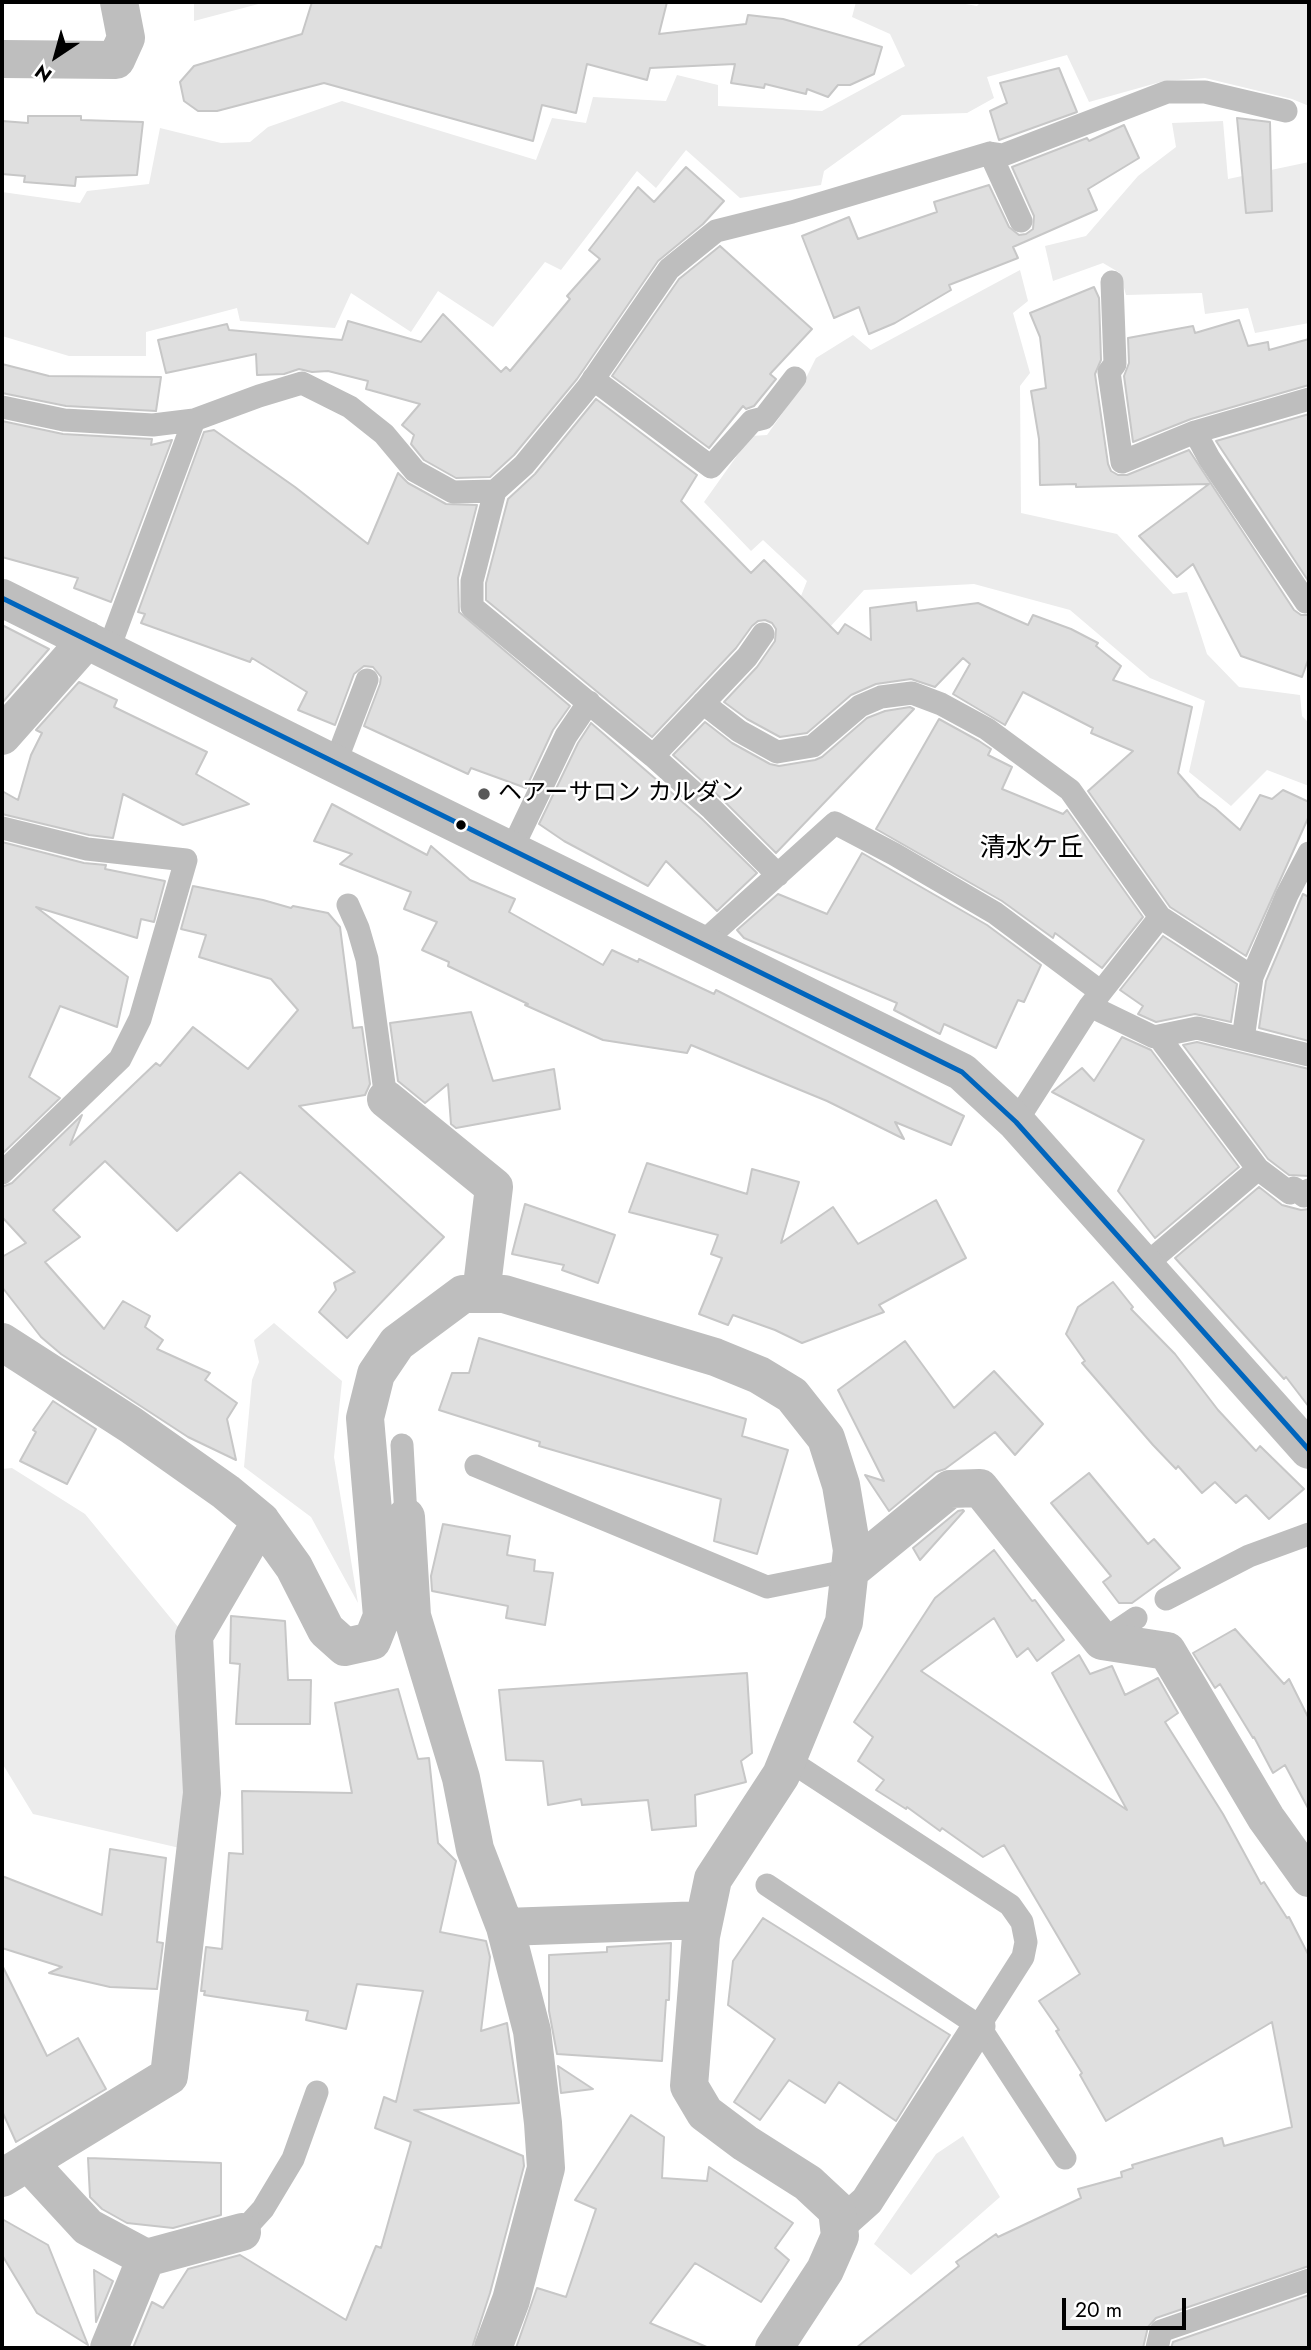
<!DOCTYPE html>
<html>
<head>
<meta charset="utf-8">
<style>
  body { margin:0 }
  #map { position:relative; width:1311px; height:2350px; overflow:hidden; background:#fff; font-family:Jost,sans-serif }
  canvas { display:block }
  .frame { position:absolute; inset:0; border:4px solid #000; pointer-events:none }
  .north { position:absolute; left:21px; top:21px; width:70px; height:70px; -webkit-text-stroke:5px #fff; paint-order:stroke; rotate:216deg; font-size:19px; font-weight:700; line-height:28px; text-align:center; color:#000 }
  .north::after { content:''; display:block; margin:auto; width:24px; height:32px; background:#000; clip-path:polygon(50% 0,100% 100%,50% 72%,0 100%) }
  .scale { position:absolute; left:1062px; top:2298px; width:124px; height:32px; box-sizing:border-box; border:4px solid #000; border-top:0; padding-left:9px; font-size:21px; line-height:24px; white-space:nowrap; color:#000; -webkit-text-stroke:5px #fff; paint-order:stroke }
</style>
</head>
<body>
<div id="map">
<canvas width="1311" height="2350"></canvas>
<div class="frame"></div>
<div class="north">N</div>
<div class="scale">20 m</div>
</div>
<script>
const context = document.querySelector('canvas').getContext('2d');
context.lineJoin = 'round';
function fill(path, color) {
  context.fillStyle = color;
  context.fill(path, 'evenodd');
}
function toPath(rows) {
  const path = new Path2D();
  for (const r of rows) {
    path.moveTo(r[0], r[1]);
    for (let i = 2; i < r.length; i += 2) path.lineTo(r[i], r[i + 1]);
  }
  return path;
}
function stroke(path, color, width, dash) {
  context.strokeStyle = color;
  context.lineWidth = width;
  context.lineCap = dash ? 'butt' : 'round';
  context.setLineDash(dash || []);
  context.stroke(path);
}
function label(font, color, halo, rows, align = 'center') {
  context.font = font + ' Jost,"Noto Sans JP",sans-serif';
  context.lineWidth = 5;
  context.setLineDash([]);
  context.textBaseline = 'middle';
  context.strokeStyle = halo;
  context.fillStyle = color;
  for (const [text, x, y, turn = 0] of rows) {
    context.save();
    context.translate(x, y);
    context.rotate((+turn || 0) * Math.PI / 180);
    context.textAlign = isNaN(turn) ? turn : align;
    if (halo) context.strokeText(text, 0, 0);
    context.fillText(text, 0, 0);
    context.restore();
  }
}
fill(toPath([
  [194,2,266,2,194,21],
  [856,2,954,2,977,6,981,2,1309,2,1309,106,1292,99,1205,78,1164,81,1089,102,1067,55,987,77,994,98,967,113,902,115,824,171,821,185,740,198,686,150,656,188,637,171,561,270,545,262,493,327,438,291,411,332,351,293,335,328,240,321,237,308,146,332,146,356,69,356,2,336,2,192,80,203,87,191,149,184,160,128,221,143,250,142,268,127,342,101,536,160,552,118,586,123,593,97,666,101,677,75,718,85,718,106,822,111,905,66,890,34,852,17],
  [1223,121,1228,179,1309,162,1309,323,1255,333,1248,308,1205,314,1202,293,1126,295,1120,273,1103,263,1053,281,1045,246,1086,236,1138,176,1176,147,1172,123],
  [1020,270,1028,301,1013,313,1030,373,1020,386,1021,513,1117,534,1173,594,1187,592,1207,654,1239,687,1300,695,1302,716,1309,723,1309,786,1267,770,1231,806,1189,772,1205,701,1150,678,1070,610,974,584,864,590,830,627,799,601,807,581,763,540,751,551,704,502,751,436,767,435,803,384,816,358,853,335,871,350],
  [274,1323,342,1381,334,1457,358,1603,311,1517,244,1467,252,1380,259,1362,254,1340],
  [12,1468,85,1514,178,1627,192,1790,184,1849,33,1814,2,1763,2,1469],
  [963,2136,1000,2197,911,2275,874,2244,936,2154]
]), '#ececec');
const building = toPath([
  [312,2,667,2,659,34,746,24,748,15,783,19,882,47,874,74,850,85,838,85,828,97,807,89,806,94,765,84,764,88,731,83,735,64,650,68,647,80,587,64,576,113,542,105,533,141,324,83,217,111,198,111,184,101,180,82,194,66,302,34,312,2],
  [1059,68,1077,112,999,140,990,111,1007,103,1000,83,1059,68],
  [28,116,81,116,81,120,143,122,137,175,76,177,75,186,24,182,25,176,2,174,2,121,28,123,28,116],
  [1237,118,1270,122,1272,211,1246,213,1237,118],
  [1124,125,1139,158,1088,189,1097,210,1013,247,1018,258,949,285,951,290,895,323,869,334,859,307,834,318,802,236,849,217,858,239,937,212,934,202,989,185,1009,227,1019,235,1026,234,1033,229,1034,216,1012,167,1087,138,1089,141,1124,125],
  [686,167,724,201,703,224,658,261,577,379,514,455,490,477,456,478,424,460,411,444,414,435,402,425,420,404,366,389,368,381,328,371,312,372,299,369,284,374,257,375,256,354,166,373,158,340,227,324,229,330,342,340,348,321,421,342,443,314,501,372,506,367,510,371,570,299,567,296,600,259,589,250,638,187,654,202,686,167],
  [720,246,812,329,770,374,776,379,754,406,746,409,743,406,709,448,612,376,679,279,720,246],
  [1094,287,1099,298,1101,360,1095,374,1108,464,1111,471,1118,475,1127,475,1189,450,1294,610,1301,615,1309,615,1309,657,1302,677,1241,656,1193,564,1177,577,1139,536,1209,484,1076,487,1076,484,1040,485,1039,439,1031,391,1046,388,1040,337,1030,313,1094,287],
  [1239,320,1248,346,1268,342,1269,350,1309,339,1309,385,1191,419,1133,442,1124,376,1129,363,1128,338,1193,326,1195,333,1239,320],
  [2,364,49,376,161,377,156,411,66,406,2,393,2,364],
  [596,399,697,475,681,501,751,573,764,560,838,634,845,624,871,640,870,608,916,602,917,611,978,603,1028,625,1033,615,1071,629,1098,643,1096,646,1121,666,1113,680,1192,707,1178,773,1199,797,1215,808,1240,830,1260,795,1272,799,1283,790,1309,802,1309,816,1246,956,1170,907,1088,791,1133,751,1091,733,1093,728,1023,692,1005,725,953,694,970,664,963,658,935,687,911,679,876,684,851,695,807,733,780,737,747,719,724,702,757,667,775,641,776,629,772,623,765,620,758,621,752,626,736,648,652,737,486,600,486,583,508,499,535,474,596,399],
  [1309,414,1309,582,1216,441,1309,414],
  [2,421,63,434,152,439,151,445,172,440,111,602,74,588,78,578,2,557,2,421],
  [214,430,295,487,368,544,398,473,408,483,446,504,477,505,458,578,459,612,570,706,553,730,526,788,471,768,468,774,364,726,380,684,381,677,373,667,364,666,354,674,335,725,298,710,307,692,252,658,250,662,141,623,145,614,138,612,204,432,214,430],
  [2,625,49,649,2,703,2,625],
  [79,682,117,700,114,707,207,752,196,774,249,804,183,825,123,794,113,838,89,835,2,814,2,791,18,800,31,755,42,733,36,730,79,682],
  [910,707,914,709,776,853,722,799,673,755,705,722,732,743,770,764,779,766,815,760,822,757,867,718,885,711,910,707],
  [939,719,979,741,991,749,988,755,1012,767,1002,789,1063,814,1067,810,1143,917,1102,968,1055,933,1053,938,1002,901,876,829,939,719],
  [591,723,702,819,757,873,717,911,666,861,648,886,564,841,539,824,578,743,591,723],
  [332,804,427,855,431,846,470,880,515,899,509,912,603,965,612,950,638,962,639,959,714,994,716,990,964,1116,951,1145,895,1122,904,1139,827,1101,691,1045,687,1053,603,1040,525,1005,528,1004,448,966,449,962,422,950,437,922,404,909,411,892,340,864,352,854,314,841,332,804],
  [2,842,84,863,106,865,105,869,165,881,154,922,141,919,137,938,36,907,128,977,117,1027,60,1006,29,1077,60,1098,2,1154,2,842],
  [862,853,987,925,1041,965,1024,1002,1018,1000,996,1048,944,1024,940,1034,894,1010,897,1003,744,938,737,930,778,894,827,914,862,853],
  [193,886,263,900,291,908,293,906,328,913,340,927,353,1028,362,1027,370,1084,365,1095,299,1106,444,1237,347,1338,319,1312,336,1290,334,1283,355,1272,240,1172,177,1231,105,1161,53,1210,80,1237,45,1262,104,1329,123,1301,150,1316,145,1327,163,1340,157,1349,210,1373,205,1380,237,1403,227,1419,236,1460,188,1437,61,1354,41,1337,2,1287,2,1257,26,1243,2,1217,2,1187,12,1183,82,1115,70,1145,156,1063,160,1066,193,1027,248,1069,298,1010,271,979,199,957,206,935,181,929,193,886],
  [1303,894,1309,897,1309,1041,1259,1028,1266,981,1303,894],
  [1163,936,1237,984,1231,1022,1195,1014,1156,1022,1138,1014,1143,1006,1120,990,1163,936],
  [471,1012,493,1081,554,1069,560,1109,456,1128,451,1124,448,1084,425,1103,398,1081,390,1023,471,1012],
  [1122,1037,1151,1050,1239,1167,1155,1238,1118,1191,1144,1140,1052,1092,1082,1068,1094,1081,1122,1037],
  [1197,1042,1309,1069,1309,1176,1289,1175,1268,1159,1183,1045,1197,1042],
  [647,1163,747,1194,752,1169,799,1182,781,1243,833,1207,858,1244,936,1200,966,1258,879,1305,884,1312,802,1343,775,1330,733,1315,728,1325,699,1314,722,1258,711,1254,718,1235,629,1212,647,1163],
  [1259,1187,1282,1205,1301,1210,1309,1209,1309,1407,1286,1377,1284,1379,1175,1258,1259,1187],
  [525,1204,615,1235,598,1283,562,1270,564,1265,512,1254,525,1204],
  [1113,1282,1133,1307,1131,1309,1175,1354,1218,1410,1256,1451,1260,1446,1304,1489,1269,1519,1246,1495,1236,1503,1215,1482,1202,1493,1178,1466,1176,1469,1153,1445,1082,1363,1085,1361,1066,1334,1078,1307,1113,1282],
  [479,1338,746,1419,742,1436,788,1450,757,1554,714,1541,721,1499,539,1446,540,1442,439,1410,452,1373,469,1373,479,1338],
  [905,1341,954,1408,994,1371,1043,1424,1015,1455,995,1432,945,1469,936,1472,889,1511,865,1475,884,1481,838,1390,905,1341],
  [53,1401,96,1429,67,1484,20,1461,36,1432,33,1430,53,1401],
  [1089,1473,1148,1544,1154,1539,1180,1568,1132,1603,1119,1603,1103,1582,1111,1576,1051,1503,1089,1473],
  [963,1510,964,1511,920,1560,913,1548,958,1511,963,1510],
  [443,1524,510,1536,507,1555,535,1560,534,1571,553,1573,545,1625,506,1618,508,1606,432,1591,431,1576,443,1524],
  [994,1550,1032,1601,1035,1600,1064,1640,1037,1661,1028,1648,1017,1657,994,1618,921,1671,1127,1810,1052,1673,1079,1655,1090,1674,1112,1666,1125,1695,1158,1678,1178,1713,1165,1722,1223,1814,1261,1884,1264,1882,1287,1918,1289,1917,1309,1956,1309,2266,1156,2318,1148,2327,1143,2348,856,2348,959,2266,956,2262,996,2234,998,2237,1081,2198,1078,2189,1122,2177,1121,2172,1133,2168,1132,2165,1222,2138,1224,2146,1292,2127,1272,2022,1106,2121,1080,2075,1082,2073,1056,2031,1059,2030,1039,2001,1080,1974,1004,1845,983,1857,942,1828,940,1831,907,1807,906,1809,876,1790,884,1780,858,1761,873,1737,854,1722,935,1598,994,1550],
  [231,1616,285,1621,288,1680,311,1680,310,1724,236,1724,240,1664,230,1663,231,1616],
  [1235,1629,1284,1684,1289,1679,1309,1719,1309,1810,1285,1765,1273,1773,1254,1737,1253,1738,1220,1684,1215,1688,1193,1653,1235,1629],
  [747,1673,752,1753,741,1761,746,1782,695,1795,696,1826,652,1830,648,1800,582,1805,581,1799,548,1805,543,1761,506,1760,499,1690,747,1673],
  [398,1689,418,1759,429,1758,438,1843,456,1861,440,1932,486,1941,490,1957,481,2031,507,2023,519,2103,414,2110,523,2156,524,2166,490,2293,472,2348,133,2348,152,2302,163,2308,188,2269,240,2255,346,2320,376,2246,381,2248,411,2142,375,2128,384,2097,396,2102,423,1991,357,1984,346,2029,306,2020,308,2011,204,1995,205,1991,201,1991,206,1947,222,1949,229,1853,243,1854,242,1791,352,1793,335,1703,398,1689],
  [110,1849,166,1858,157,1942,163,1943,157,1989,110,1987,49,1973,62,1967,2,1948,2,1876,102,1915,110,1849],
  [763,1918,950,2035,896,2121,839,2082,825,2103,789,2080,760,2120,734,2102,775,2039,728,2005,733,1961,763,1918],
  [671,1943,669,2000,666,2000,662,2061,557,2054,549,2011,549,1955,607,1952,607,1947,671,1943],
  [2,1965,47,2056,78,2038,106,2089,16,2142,2,2111,2,1965],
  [558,2066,593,2089,561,2093,558,2066],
  [631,2115,664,2137,662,2178,707,2181,709,2167,793,2223,775,2248,789,2260,761,2302,695,2263,650,2323,709,2348,516,2348,537,2288,566,2297,596,2209,575,2200,631,2115],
  [88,2158,221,2163,221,2215,173,2228,127,2223,102,2209,90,2197,88,2158],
  [2,2219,48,2245,88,2345,37,2313,2,2255,2,2219],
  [94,2270,113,2281,96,2322,94,2270],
  [1309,2295,1309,2348,1171,2348,1173,2342,1309,2295]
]);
fill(building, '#dfdfdf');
stroke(building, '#c7c7c7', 2);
stroke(toPath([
  [990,153,1021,221],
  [1112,282,1115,364,1109,372,1122,462,1195,432,1309,399],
  [593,379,711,467,752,421,764,418,795,378],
  [2,407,64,420,153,425,194,420],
  [1195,432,1209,458,1306,602],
  [495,491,472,581,472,607,653,756,712,809,778,875],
  [108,651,194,420,259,396,302,383,350,407,384,434,415,471,453,492,495,491,524,465,588,387,669,269,716,231,792,212,990,153,1003,155,1167,92,1205,92,1286,111],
  [703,703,739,731,777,752,813,746,860,706,881,697,912,693,941,704,987,729,1070,790,1160,917,1252,977],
  [653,756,747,657,763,634],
  [335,764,367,680],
  [2,828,87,849,186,860,140,1019,120,1059,2,1173],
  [511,851,566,736,589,702],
  [348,905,358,928,367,959,386,1099],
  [702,943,835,823,894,854,995,913,1101,992],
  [1090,1006,1154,1037,1197,1028,1309,1055],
  [1243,1039,1252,977,1287,895,1309,853],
  [1016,1122,1090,1006,1160,917],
  [1258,1169,1290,1193,1294,1188,1304,1196,1309,1190],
  [1144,1266,1258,1169,1158,1036],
  [402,1445,406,1517],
  [476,1466,767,1587,851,1570],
  [1166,1599,1249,1556,1309,1534],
  [1102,1641,1136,1618],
  [787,1759,1010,1905,1022,1922,1026,1942,1023,1957,979,2026],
  [767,1885,979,2026,1065,2158],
  [242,2232,263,2209,293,2159,317,2092],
  [1157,2348,1161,2331,1309,2280]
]), '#bebebe', 23);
stroke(toPath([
  [839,2226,867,2201,979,2026]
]), '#bebebe', 33);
stroke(toPath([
  [2,59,116,60,126,38,119,2],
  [2,598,335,764,962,1072,1016,1122,1309,1450],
  [2,736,87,640],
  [386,1099,494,1187,481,1294],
  [2,1342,131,1425,226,1492,261,1521,194,1636,202,1793,169,2076,2,2178],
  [406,1517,412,1616,461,1778,475,1849,505,1927,532,2031,543,2123,546,2168,511,2300,493,2348],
  [261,1521,294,1567,326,1630,345,1647,372,1641,382,1616,365,1418,376,1374,397,1343,463,1294,504,1294,715,1357,759,1375,792,1395,826,1438,841,1485,852,1550,844,1622,781,1775,713,1879,701,1936,689,2086,705,2113,745,2143,808,2183,837,2210,840,2236,825,2270,774,2348],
  [851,1570,950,1489,980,1488,1102,1641,1167,1651,1266,1818,1309,1878],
  [505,1927,704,1920],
  [28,2162,88,2227,146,2258,109,2348],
  [146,2258,242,2232]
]), '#bebebe', 38);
stroke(toPath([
  [2,598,962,1072,1016,1122,1309,1450]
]), '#0065bd', 5);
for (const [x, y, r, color] of [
  [484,794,7,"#595959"],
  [461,825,6,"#000"]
]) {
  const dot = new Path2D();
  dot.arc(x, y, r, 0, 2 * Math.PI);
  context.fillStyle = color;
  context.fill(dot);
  stroke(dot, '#fff', 2.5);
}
label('24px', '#000', '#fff', [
  ["ヘアーサロン カルダン",498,794]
], 'left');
label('26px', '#000', '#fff', [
  ["清水ケ丘",1032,850]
]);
</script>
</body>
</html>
